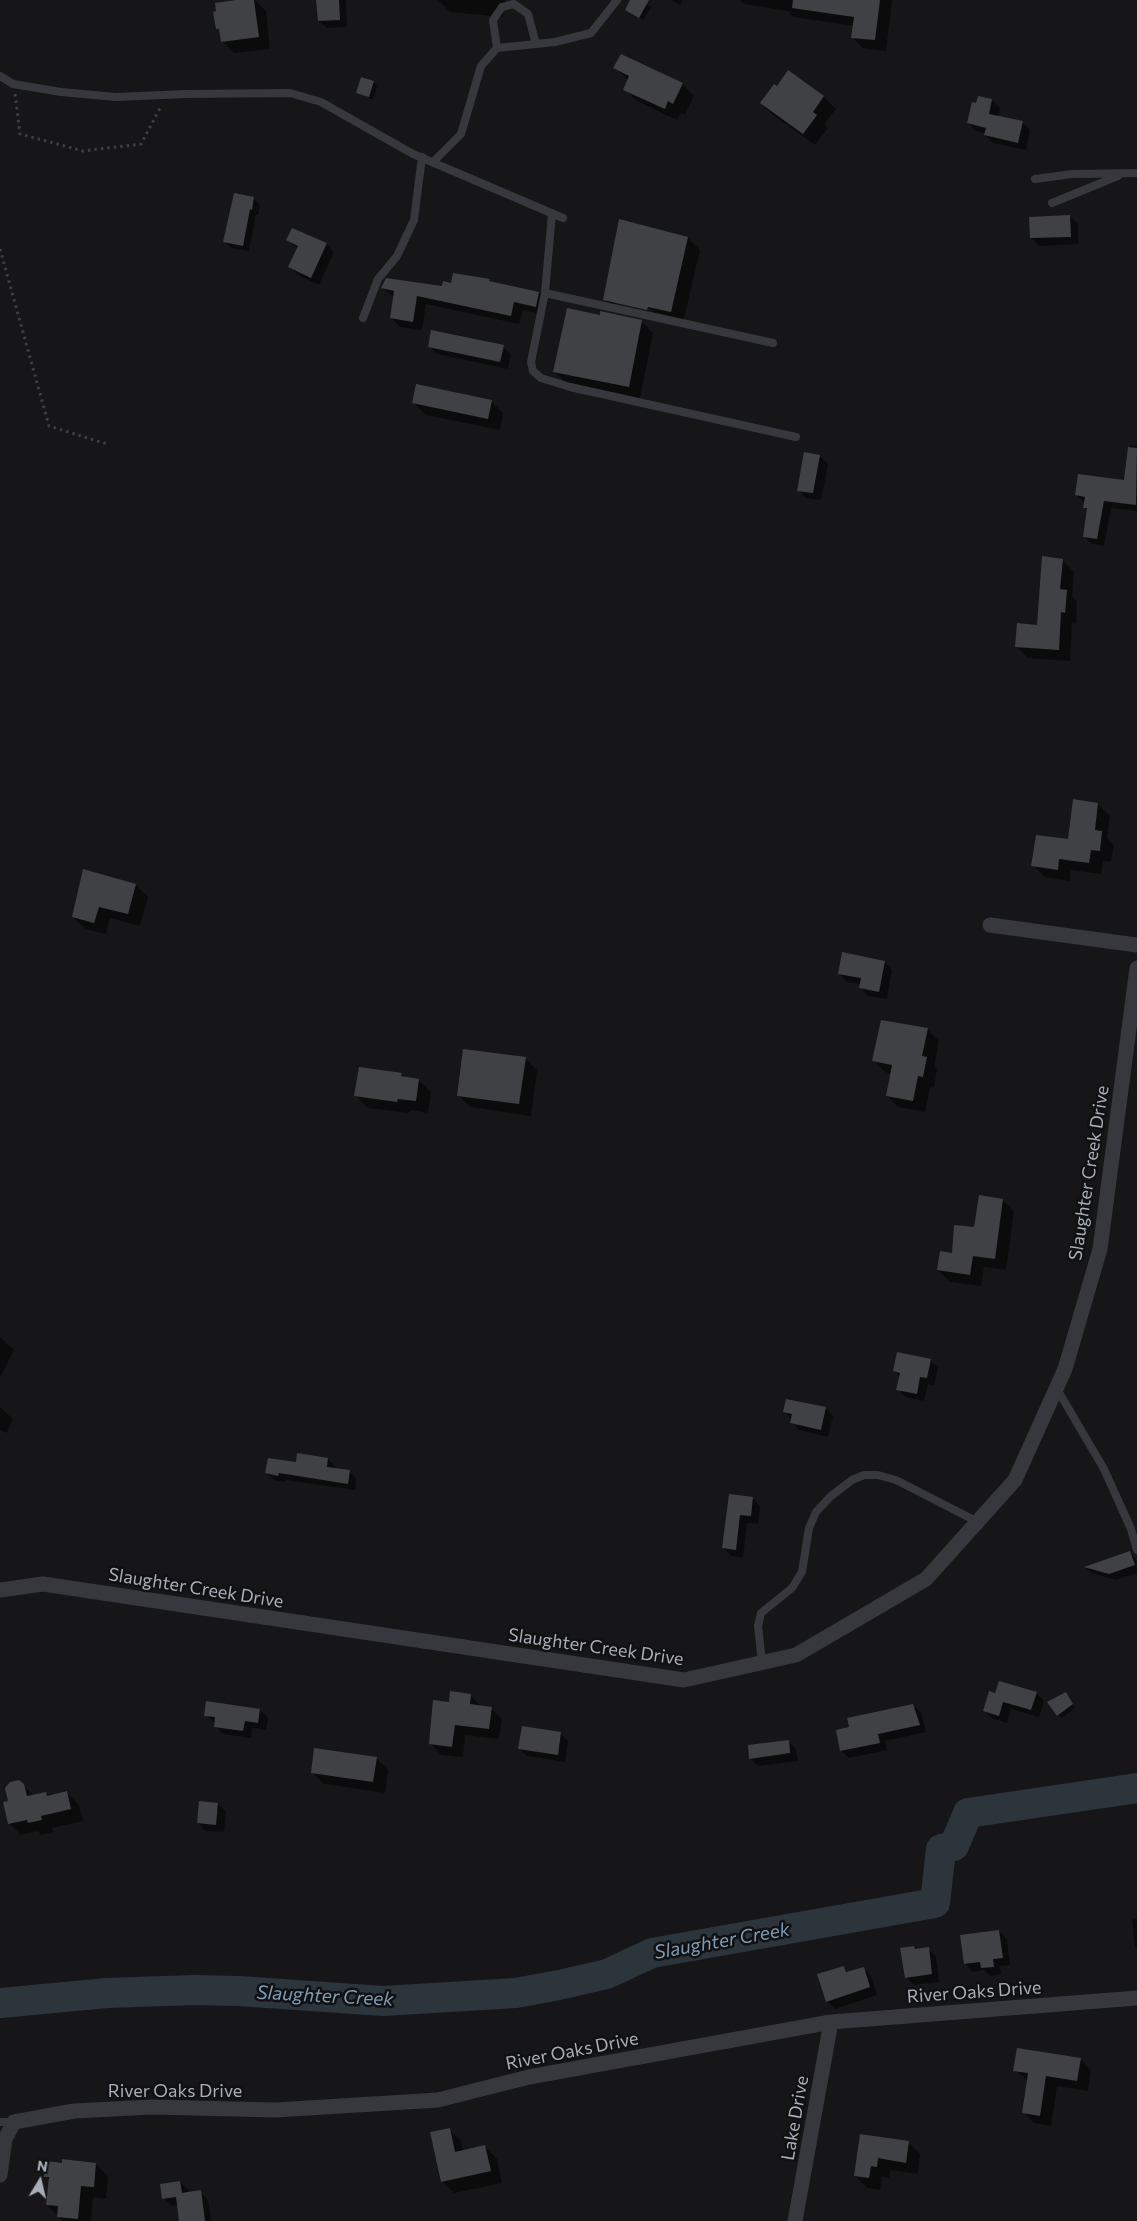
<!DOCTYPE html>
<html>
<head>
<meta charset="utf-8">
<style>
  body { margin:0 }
  #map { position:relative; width:1137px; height:2221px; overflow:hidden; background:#161618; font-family:Commissioner,sans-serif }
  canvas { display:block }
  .north { position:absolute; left:15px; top:2156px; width:50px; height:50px; -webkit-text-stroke:4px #111113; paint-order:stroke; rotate:9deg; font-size:14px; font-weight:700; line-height:20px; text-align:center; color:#a8adb8 }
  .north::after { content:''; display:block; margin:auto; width:18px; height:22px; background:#a8adb8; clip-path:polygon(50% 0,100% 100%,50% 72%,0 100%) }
</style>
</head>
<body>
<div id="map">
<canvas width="1137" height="2221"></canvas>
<div class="north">N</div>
</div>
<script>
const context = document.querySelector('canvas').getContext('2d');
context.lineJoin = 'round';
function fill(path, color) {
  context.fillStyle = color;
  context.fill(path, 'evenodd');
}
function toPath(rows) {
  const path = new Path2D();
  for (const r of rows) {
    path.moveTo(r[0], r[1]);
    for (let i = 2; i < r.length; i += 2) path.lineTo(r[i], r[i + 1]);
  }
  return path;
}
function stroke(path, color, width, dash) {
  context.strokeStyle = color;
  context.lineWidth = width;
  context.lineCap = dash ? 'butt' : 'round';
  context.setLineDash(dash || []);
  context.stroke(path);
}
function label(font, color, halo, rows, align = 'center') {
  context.font = font + ' Commissioner,sans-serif';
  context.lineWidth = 5;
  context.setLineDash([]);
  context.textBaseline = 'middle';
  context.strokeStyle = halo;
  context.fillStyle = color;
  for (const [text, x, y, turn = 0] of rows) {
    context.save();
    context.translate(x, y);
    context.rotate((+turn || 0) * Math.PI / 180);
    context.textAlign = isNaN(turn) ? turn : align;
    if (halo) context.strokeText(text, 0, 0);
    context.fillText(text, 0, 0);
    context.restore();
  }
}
fill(toPath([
  [246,0,255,0,266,11,270,49,234,53,222,41,221,32,217,29],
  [318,0,346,0,347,27,327,28,319,21],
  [438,0,505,0,503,17,450,12],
  [632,0,640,0,651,7,643,20,627,10],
  [670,0,683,0,680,5],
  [740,0,892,0,886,51,863,48,852,37,854,26,793,17,788,11,744,4],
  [615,68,682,84,694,96,685,115,681,113,677,120,637,101,625,89,629,81],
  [789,72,824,97,836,109,824,124,828,128,815,145,773,115,761,103,777,88],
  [374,82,377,86,373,100,358,92],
  [992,100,1000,108,998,117,1022,122,1030,130,1026,150,993,143,985,135,986,133,976,131,968,123,977,104],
  [253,198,260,205,258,215,256,215,249,251,231,248,225,242],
  [1070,216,1078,224,1078,244,1039,246,1031,238],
  [293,230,327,244,334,252,319,285,298,275,290,267,298,249,288,240],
  [688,238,700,250,683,323,616,312,604,299],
  [616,302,653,310,652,312,616,304],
  [489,280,492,283,539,293,548,302,545,315,523,310,519,324,426,304,422,330,400,327,391,318,394,297,382,288,443,288],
  [641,321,653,333,640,398,566,383,554,371],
  [429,346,503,347,511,354,508,369,437,354],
  [491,401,503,413,500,430,426,415,414,403],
  [1130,445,1137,446,1137,511,1111,508,1104,546,1092,544,1084,537,1088,511,1085,507,1085,503,1076,495,1125,482],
  [820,456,828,464,821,500,806,498,799,490],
  [1063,561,1074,572,1072,596,1077,602,1076,624,1072,623,1070,661,1028,658,1017,647,1038,626],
  [1098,804,1110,816,1107,838,1114,845,1111,862,1103,861,1101,874,1071,870,1070,881,1045,877,1033,865,1069,841],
  [136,885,148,897,140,926,110,918,106,934,85,929,73,917],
  [884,962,892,970,887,999,868,996,861,988,861,984,847,982,839,974],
  [927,1029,939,1041,934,1066,937,1069,934,1088,930,1087,925,1112,898,1107,887,1096,891,1074,885,1072,874,1061],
  [525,1058,537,1070,531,1116,470,1107,458,1095],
  [401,1074,405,1078,419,1080,431,1092,428,1113,410,1110,409,1113,368,1108,356,1096],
  [1003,1200,1014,1211,1006,1270,984,1267,981,1286,950,1282,938,1270],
  [0,1337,14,1350,0,1378],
  [930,1360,938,1368,934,1385,928,1384,924,1401,905,1397,898,1389,900,1377,895,1371],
  [0,1407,13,1419,7,1433,0,1430],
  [826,1408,833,1416,828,1437,799,1430,784,1411],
  [328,1459,335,1466,334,1469,349,1471,356,1478,355,1490,286,1480,285,1482,274,1480,266,1473,297,1464],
  [730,1495,752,1498,760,1506,758,1524,747,1523,743,1558,731,1556,723,1548],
  [1130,1553,1136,1559,1137,1573,1116,1580,1092,1573,1086,1568],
  [999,1682,1037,1694,1044,1701,1039,1717,1011,1709,1007,1723,992,1718,984,1710,996,1694],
  [1066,1694,1075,1708,1062,1718,1058,1715],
  [470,1695,481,1706,491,1708,502,1719,499,1739,465,1735,463,1757,441,1755,431,1744,450,1703],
  [913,1705,921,1713,926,1732,885,1741,887,1750,849,1758,841,1751,838,1731],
  [260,1710,268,1718,266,1730,252,1728,251,1738,223,1734,215,1726,215,1723,206,1715],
  [560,1733,568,1741,565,1762,527,1756,519,1749],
  [788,1741,796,1749,798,1761,758,1766,750,1758],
  [376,1758,388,1770,385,1793,324,1784,312,1772],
  [23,1785,34,1796,46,1794,49,1797,67,1793,79,1805,83,1821,52,1828,53,1832,41,1835,38,1831,21,1835,9,1823,10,1802],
  [218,1804,226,1812,224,1832,206,1831,198,1823],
  [1137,1918,1137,1948,1135,1946,1132,1919],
  [999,1931,1007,1939,1010,1965,1000,1966,1001,1974,990,1976,984,1970,973,1972,965,1964],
  [914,1947,917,1950,928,1949,936,1956,939,1982,914,1985,906,1977],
  [844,1967,849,1973,863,1968,871,1976,877,1995,835,2009,827,2001],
  [1080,2059,1091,2070,1088,2091,1057,2086,1051,2126,1034,2123,1023,2112,1028,2081,1015,2070],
  [449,2129,461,2141,463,2151,485,2147,497,2159,502,2183,454,2193,442,2181],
  [861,2135,908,2142,920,2154,918,2174,890,2170,889,2178,882,2177,880,2190,867,2188,855,2176],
  [63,2164,95,2164,108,2176,106,2199,93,2197,91,2221,63,2221,47,2205,50,2180,46,2176],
  [180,2182,188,2190,188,2193,200,2192,208,2200,211,2221,180,2221,178,2205,171,2206,164,2198]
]), '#0007');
stroke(toPath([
  [0,2003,107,1993,194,1990,239,1991,383,2001,516,1993,559,1985,607,1974,652,1953,935,1903,941,1849,954,1846,968,1813,1137,1788]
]), '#2c353c', 30);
fill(toPath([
  [236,0,254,0,259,37,221,42,219,29,216,29,213,12,216,11,215,3],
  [316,0,339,0,340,20,318,21],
  [630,0,649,0,639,18,625,10],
  [793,0,880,0,875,40,851,38,854,17,792,8],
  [621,54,683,83,673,104,668,101,665,109,623,90,629,76,613,68],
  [788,70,824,96,813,112,817,115,803,134,760,103,774,84,777,86],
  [361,77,374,81,369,97,356,93],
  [978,96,992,99,989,114,1023,121,1018,143,984,135,986,128,967,123,972,102,976,103],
  [234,193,254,197,252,210,250,209,243,246,223,242],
  [1070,215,1071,237,1030,238,1029,217],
  [619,219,688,237,671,312,648,307,647,310,603,300],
  [292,228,327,243,311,278,288,267,298,246,286,240],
  [453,273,490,279,489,281,539,292,536,307,514,302,511,316,417,296,413,322,390,318,394,291,381,288,386,278,442,286,443,281,451,283],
  [567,308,600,315,600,311,642,320,629,387,553,372],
  [431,330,504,345,500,362,428,347],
  [416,384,492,400,488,419,412,403],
  [1128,447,1137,448,1136,505,1104,501,1097,539,1083,537,1087,508,1083,508,1085,497,1075,495,1078,474,1124,480],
  [804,452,820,455,813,493,797,491],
  [1042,556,1063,559,1060,589,1067,590,1065,613,1061,612,1059,650,1015,647,1017,623,1037,625],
  [1073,799,1098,803,1095,830,1102,831,1100,851,1091,850,1089,863,1059,859,1058,870,1031,866,1036,835,1068,839],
  [83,869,136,884,128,914,99,907,94,923,72,917],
  [842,952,885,961,879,992,859,988,861,978,838,974],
  [881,1020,928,1028,922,1056,927,1057,923,1077,918,1076,913,1101,886,1096,892,1065,872,1061],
  [463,1049,526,1057,519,1104,457,1096],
  [359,1067,402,1073,401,1076,419,1079,416,1101,398,1099,397,1102,354,1096],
  [979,1195,1003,1199,995,1259,973,1256,970,1275,937,1270,940,1251,952,1253,954,1225,974,1227],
  [897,1352,931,1359,927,1378,920,1377,917,1394,896,1390,900,1373,893,1371],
  [786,1399,826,1407,821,1430,790,1423,792,1414,783,1412],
  [297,1453,328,1458,327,1467,350,1470,348,1484,279,1473,278,1476,265,1473,268,1458,296,1462],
  [729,1494,753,1497,751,1516,740,1515,736,1550,722,1548],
  [1130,1551,1135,1565,1109,1574,1084,1567],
  [999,1681,1037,1692,1031,1710,1003,1702,999,1716,983,1711,989,1691,995,1693],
  [450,1691,471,1694,470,1704,492,1707,489,1729,455,1725,452,1747,429,1744,433,1700,449,1702],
  [1066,1692,1073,1704,1057,1716,1047,1702],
  [206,1701,260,1709,258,1723,245,1721,243,1731,214,1727,215,1717,204,1716],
  [913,1704,920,1725,878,1734,880,1743,840,1751,836,1730,849,1727,847,1718],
  [522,1726,561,1732,558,1755,518,1749],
  [789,1740,790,1753,749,1759,748,1745],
  [314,1748,377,1757,373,1782,311,1773],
  [19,1780,24,1784,27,1796,46,1792,47,1796,67,1791,71,1809,41,1816,42,1820,28,1823,27,1820,8,1824,3,1802,8,1801,5,1788,10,1782],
  [199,1801,218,1803,216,1825,197,1823],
  [999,1930,1003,1958,993,1959,994,1967,981,1968,980,1962,964,1964,960,1935],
  [914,1946,915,1949,929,1947,932,1974,905,1978,900,1948],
  [844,1966,846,1972,864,1967,870,1987,826,2002,817,1974],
  [1017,2048,1081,2058,1077,2081,1046,2076,1040,2116,1022,2113,1028,2073,1013,2071],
  [450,2128,455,2152,485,2145,491,2171,441,2182,430,2132],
  [860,2134,909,2141,906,2163,878,2158,877,2167,871,2166,869,2178,854,2176],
  [62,2159,96,2163,94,2187,81,2186,78,2219,57,2217,58,2206,46,2205,49,2177,44,2177,46,2161,62,2163],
  [180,2181,182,2193,201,2190,205,2221,179,2221,176,2197,162,2199,160,2184]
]), '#404145');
stroke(toPath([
  [15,94,20,134,83,151,141,144,161,106],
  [0,249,49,426,107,444]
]), '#3d3f44', 3, [2.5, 4]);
stroke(toPath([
  [497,48,493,20,502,7,514,4,528,14,536,44],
  [0,76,13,84,61,92,116,97,186,94,290,93,321,102,413,154,563,218],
  [433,162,461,134,481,66,497,48,555,42,591,33,617,0],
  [1035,179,1072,174,1137,173],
  [1052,203,1118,176],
  [552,214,545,293,531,362,533,371,541,378,570,387,796,437],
  [545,293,773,343],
  [363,318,378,279,397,256,414,220,422,157],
  [1057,1389,1104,1469,1131,1529,1137,1550],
  [762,1662,758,1626,761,1613,792,1588,802,1572,809,1528,816,1512,831,1496,852,1480,864,1475,878,1475,896,1480,978,1522],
  [0,2122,14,2122]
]), '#37383d', 8);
stroke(toPath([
  [990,925,1137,945],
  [0,1590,43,1584,684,1680,796,1655,926,1579,1015,1480,1065,1369,1100,1249,1137,968],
  [0,2175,5,2139,14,2122,74,2111,152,2107,276,2110,438,2100,529,2077,831,2022,1137,1998],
  [795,2221,831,2022]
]), '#37383d', 15);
label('18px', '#a8adb8', '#111113', [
  ["Slaughter Creek Drive",1089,1173,-81],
  ["Slaughter Creek Drive",196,1588,9],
  ["Slaughter Creek Drive",596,1647,8],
  ["River Oaks Drive",974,1992,-4],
  ["River Oaks Drive",572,2051,-11],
  ["River Oaks Drive",175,2091],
  ["Lake Drive",795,2118,-80]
]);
label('italic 19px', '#7f9bb3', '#111113', [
  ["Slaughter Creek",722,1941,-10],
  ["Slaughter Creek",325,1996,3]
]);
</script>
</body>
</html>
